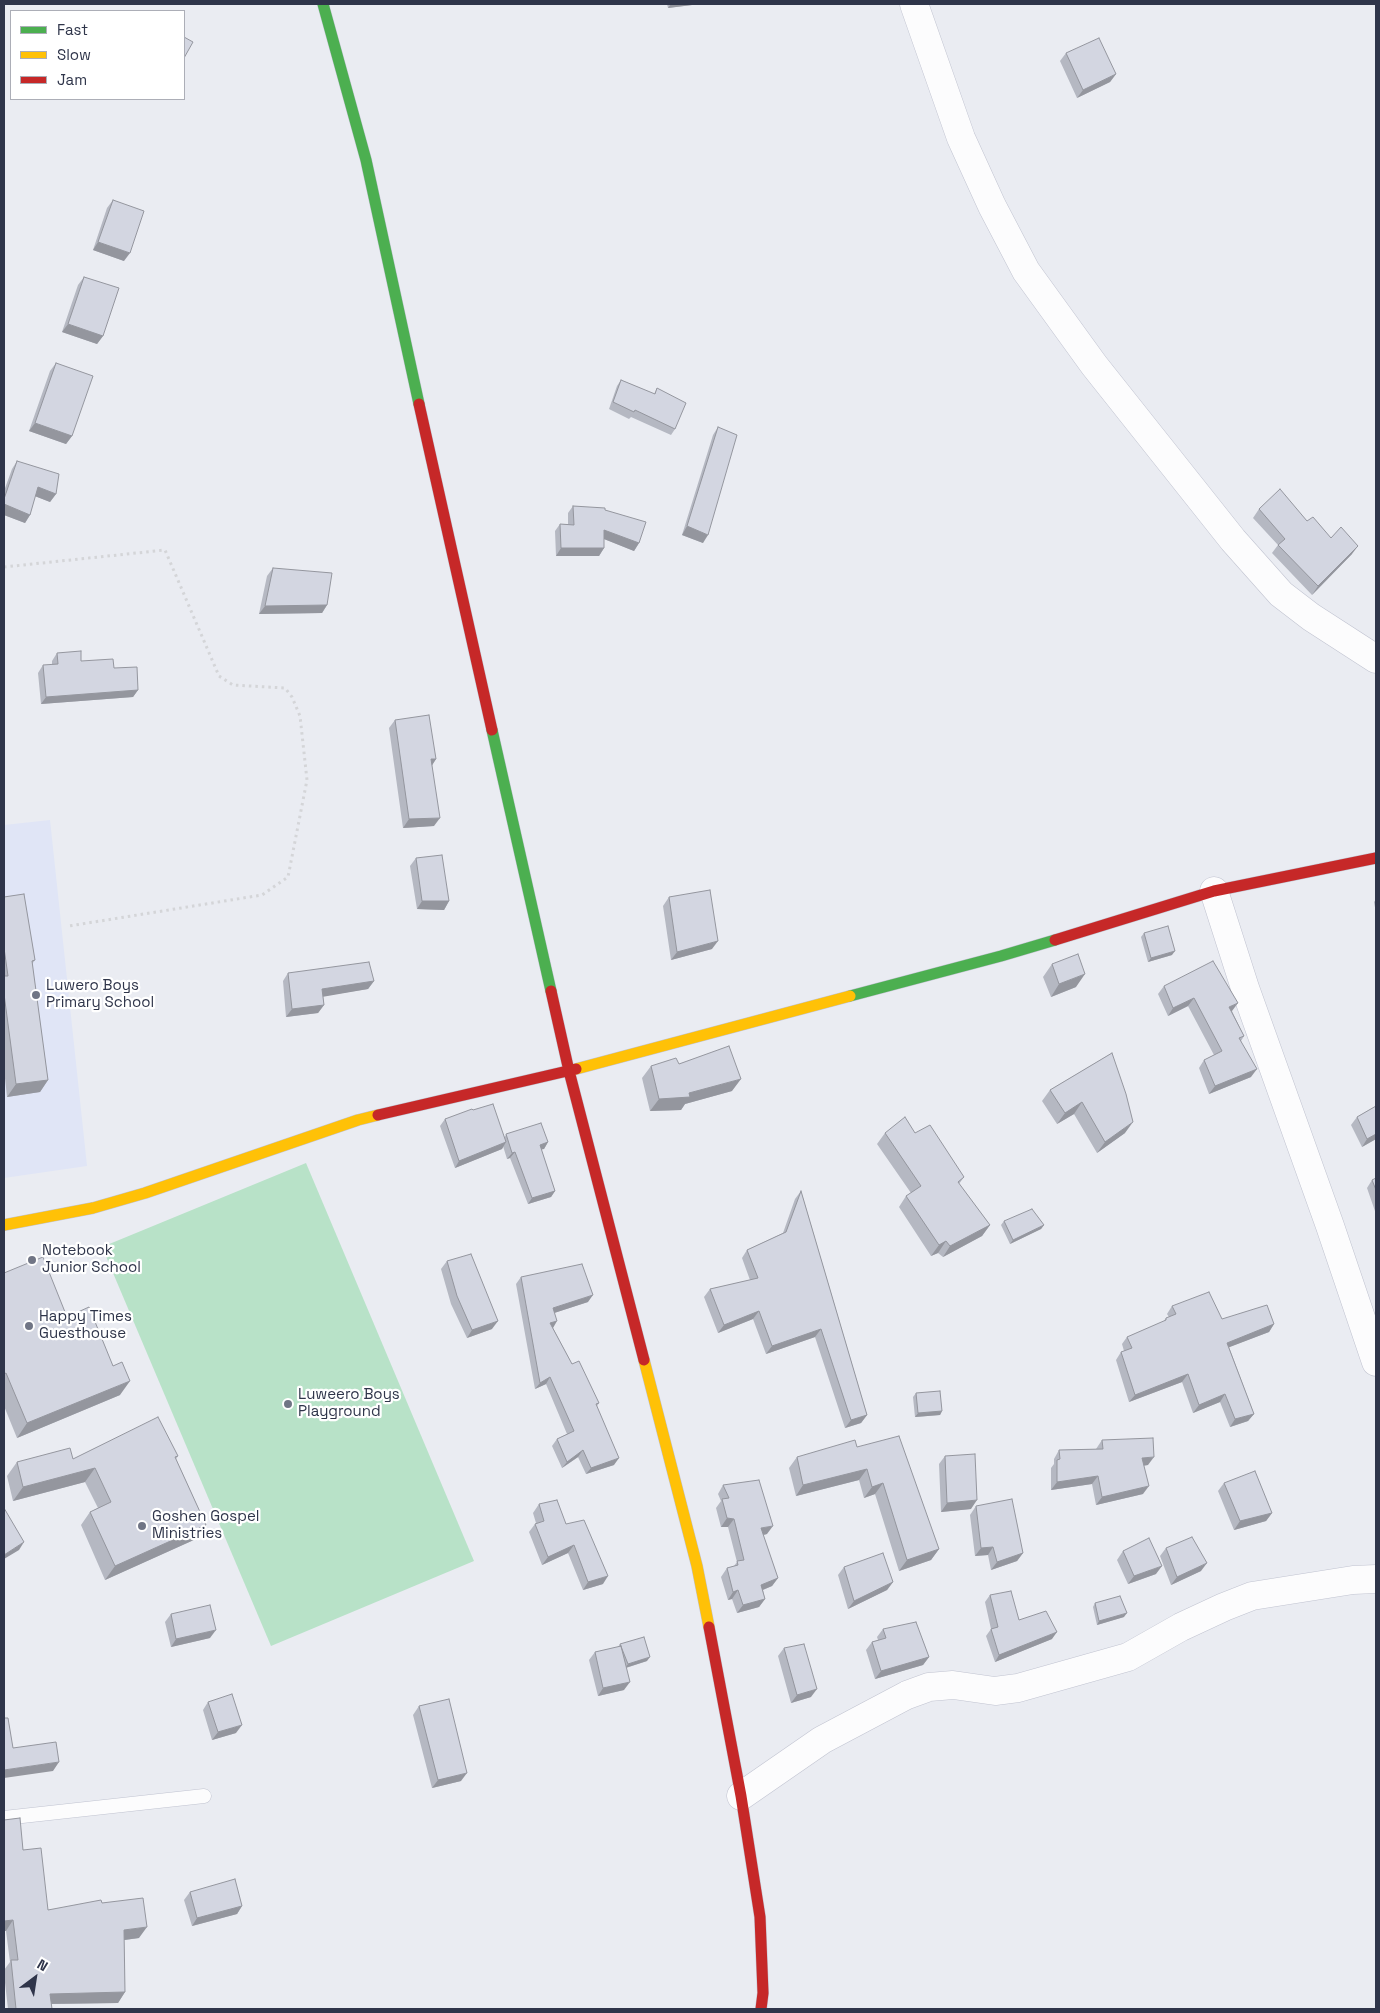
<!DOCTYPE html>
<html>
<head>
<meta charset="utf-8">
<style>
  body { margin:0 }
  #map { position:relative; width:1380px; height:2013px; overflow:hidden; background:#eaecf2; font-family:"Space Grotesk",sans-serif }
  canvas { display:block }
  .frame { position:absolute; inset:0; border:5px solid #2f354a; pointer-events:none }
  .legend { position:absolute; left:10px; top:10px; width:175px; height:90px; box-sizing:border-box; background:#fff; border:1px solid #acaeb7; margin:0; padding:6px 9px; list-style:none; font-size:15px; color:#2f354a }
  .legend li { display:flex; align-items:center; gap:10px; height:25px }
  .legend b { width:25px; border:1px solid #acaeb7 }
  .north { position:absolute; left:10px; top:1953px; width:50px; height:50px; -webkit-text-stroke:4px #fff; paint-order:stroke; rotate:31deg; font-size:14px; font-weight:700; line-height:20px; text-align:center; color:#2f354a }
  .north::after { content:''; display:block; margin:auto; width:18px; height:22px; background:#2f354a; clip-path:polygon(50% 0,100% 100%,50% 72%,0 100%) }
</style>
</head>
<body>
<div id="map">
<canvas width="1380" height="2013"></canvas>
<div class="frame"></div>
<ul class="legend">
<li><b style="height:6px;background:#4caf50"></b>Fast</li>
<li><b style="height:6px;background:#ffc107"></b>Slow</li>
<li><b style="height:6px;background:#c62828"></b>Jam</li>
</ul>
<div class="north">N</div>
</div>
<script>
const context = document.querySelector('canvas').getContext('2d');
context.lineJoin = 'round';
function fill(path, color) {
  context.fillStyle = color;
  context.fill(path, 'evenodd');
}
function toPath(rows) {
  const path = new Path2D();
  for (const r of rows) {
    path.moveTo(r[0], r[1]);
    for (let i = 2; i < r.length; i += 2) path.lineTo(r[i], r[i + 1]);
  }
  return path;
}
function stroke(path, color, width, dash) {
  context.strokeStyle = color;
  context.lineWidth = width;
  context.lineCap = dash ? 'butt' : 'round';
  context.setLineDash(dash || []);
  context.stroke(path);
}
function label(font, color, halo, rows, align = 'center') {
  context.font = font + ' "Space Grotesk",sans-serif';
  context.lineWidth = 4.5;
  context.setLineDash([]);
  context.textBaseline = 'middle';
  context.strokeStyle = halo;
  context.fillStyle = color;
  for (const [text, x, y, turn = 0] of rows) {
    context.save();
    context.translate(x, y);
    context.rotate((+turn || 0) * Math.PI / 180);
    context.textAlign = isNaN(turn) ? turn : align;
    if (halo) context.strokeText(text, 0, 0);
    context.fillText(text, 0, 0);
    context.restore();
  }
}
fill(toPath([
  [50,820,87,1166,4,1178,4,825]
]), '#e0e5f6');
fill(toPath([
  [306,1163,474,1561,271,1646,102,1247]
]), '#b8e2c8');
const lane = toPath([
  [4,1818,204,1796]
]);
const street = toPath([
  [914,4,961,138,992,206,1026,271,1094,365,1233,540,1281,594,1311,617,1376,659],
  [1214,891,1245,988,1330,1226,1376,1362],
  [741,1796,822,1740,907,1695,929,1687,953,1685,995,1691,1018,1688,1128,1657,1181,1627,1224,1607,1252,1596,1353,1580,1376,1579]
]);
const fast = toPath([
  [323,4,366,160,419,404],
  [492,730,551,991],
  [850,996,1001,956,1055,940]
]);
const slow = toPath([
  [576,1069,850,996],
  [4,1225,93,1208,145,1193,358,1120,378,1115],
  [644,1360,697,1566,709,1627]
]);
const jam = toPath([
  [419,404,492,730],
  [1055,940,1214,891,1376,858],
  [551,991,569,1071,644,1360],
  [378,1115,576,1069],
  [709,1627,741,1796,760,1917,763,1993,761,2009]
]);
stroke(lane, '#c0c3d0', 15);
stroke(street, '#c0c3d0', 29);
stroke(fast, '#c0c3d0', 12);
stroke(slow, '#c0c3d0', 12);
stroke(jam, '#c0c3d0', 12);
stroke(toPath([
  [4,567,165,550,219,676,233,685,285,688,292,697,300,716,307,780,288,877,262,895,69,926]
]), '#d4d5d8', 3, [2.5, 4]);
stroke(lane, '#fcfcfd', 14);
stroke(street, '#fcfcfd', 28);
stroke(fast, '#4caf50', 11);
stroke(slow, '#ffc107', 11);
stroke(jam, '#c62828', 11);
fill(toPath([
  [667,4,693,4,692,5,668,8],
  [1066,53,1116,74,1110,82,1077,98,1060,61],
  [113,200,124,261,93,250,107,208],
  [84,277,103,336,97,344,62,332,78,285],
  [56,363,72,436,66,444,29,431,50,371],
  [621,380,654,394,657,388,675,429,671,435,631,417,629,419,609,409,617,386],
  [718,427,703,543,682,535,713,435],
  [17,461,56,494,50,502,35,496,30,515,25,523,4,515,4,491,12,469],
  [573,506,605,510,639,543,634,551,604,539,604,548,599,556,556,556,555,531,560,524,568,524,568,513],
  [1259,509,1307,521,1352,554,1312,595,1272,553,1278,545,1253,518],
  [273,568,327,605,322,613,259,614,267,576],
  [57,653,81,661,114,668,138,690,133,697,41,704,38,673,43,665,52,665,52,661],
  [395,720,436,759,432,765,434,826,403,828,389,728],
  [416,858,449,901,444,910,417,909,410,866],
  [4,897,35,960,32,964,48,1080,40,1092,7,1097,4,1069],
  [669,897,712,949,671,960,663,906],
  [1376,899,1376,913,1374,902],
  [1144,933,1172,955,1148,962,1141,937],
  [1052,964,1076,987,1051,997,1043,977],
  [288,973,374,981,368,989,323,996,324,1005,318,1013,286,1017,283,981],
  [1164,986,1232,1011,1244,1036,1241,1041,1251,1077,1209,1094,1199,1068,1204,1060,1214,1055,1188,1006,1168,1016,1158,994],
  [1112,1053,1125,1133,1097,1153,1074,1114,1057,1124,1042,1101,1050,1090],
  [679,1064,732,1091,685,1104,681,1110,650,1111,642,1078,651,1066],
  [1376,1106,1376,1139,1362,1147,1351,1125,1357,1117],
  [473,1110,505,1137,506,1134,548,1142,544,1149,541,1149,555,1191,551,1197,528,1204,510,1158,507,1159,503,1146,502,1149,455,1168,440,1126,445,1119],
  [885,1133,915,1133,964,1177,959,1184,990,1225,982,1236,943,1257,938,1253,931,1256,899,1207,906,1196,911,1193,877,1144],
  [1376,1178,1376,1214,1367,1188,1372,1180],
  [801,1191,867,1415,861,1423,845,1428,815,1337,766,1354,753,1319,718,1333,704,1297,710,1289,750,1280,742,1258,747,1250,783,1233,795,1199],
  [1004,1221,1044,1225,1041,1229,1010,1244,1001,1225],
  [447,1261,492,1329,467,1338,451,1304,441,1269],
  [4,1273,67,1317,120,1395,17,1438,4,1406],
  [521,1277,588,1302,554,1313,553,1328,572,1364,599,1403,597,1406,614,1465,586,1474,578,1457,562,1468,552,1446,557,1439,567,1434,546,1384,535,1389,516,1284],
  [1172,1306,1222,1319,1274,1324,1269,1332,1229,1347,1254,1414,1248,1421,1230,1427,1220,1402,1193,1413,1182,1382,1129,1402,1116,1360,1121,1352,1124,1351,1122,1344,1127,1337,1163,1322,1166,1318,1169,1317,1167,1314],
  [916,1393,942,1411,940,1415,915,1417,913,1397],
  [1102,1440,1148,1465,1144,1466,1143,1494,1096,1505,1092,1484,1051,1490,1051,1468,1054,1464,1054,1459,1059,1450,1096,1449],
  [857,1447,939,1549,931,1560,899,1571,875,1494,864,1498,859,1480,796,1496,789,1468,797,1457],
  [178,1456,176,1459,206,1525,196,1539,105,1580,81,1525,90,1512,98,1508,85,1482,13,1501,7,1476,17,1462,73,1459],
  [945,1456,971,1509,941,1512,939,1464],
  [1224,1483,1272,1513,1266,1521,1234,1530,1218,1491],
  [723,1485,767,1534,763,1535,778,1578,772,1586,763,1590,765,1599,759,1607,737,1613,732,1599,728,1600,721,1577,727,1568,734,1566,737,1562,728,1527,721,1527,716,1508,721,1501,718,1494],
  [539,1504,566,1524,603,1584,583,1590,568,1553,542,1565,529,1532,535,1524,536,1523,533,1513],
  [976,1506,1023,1553,1017,1561,991,1570,988,1555,975,1556,970,1515],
  [1166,1548,1201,1571,1171,1585,1160,1556],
  [1123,1551,1156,1574,1128,1584,1117,1560],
  [844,1567,893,1582,887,1590,848,1609,838,1575],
  [990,1595,1019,1620,1052,1639,995,1662,986,1636,991,1629,985,1602],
  [1095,1603,1124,1617,1097,1625,1093,1607],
  [171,1614,210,1638,171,1647,165,1622],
  [883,1629,929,1657,923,1665,875,1679,866,1650,872,1642,878,1640,877,1637],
  [620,1644,647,1661,626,1668,624,1690,598,1696,589,1660,595,1652,618,1647],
  [784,1648,811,1697,791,1703,778,1656],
  [208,1702,236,1733,212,1740,203,1710],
  [419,1706,461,1781,432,1788,413,1715],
  [4,1820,23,1850,48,1910,102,1903,139,1938,124,1940,125,1992,118,2003,51,2004,52,2009,8,2009,4,1974,4,1970,10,1962,6,1931,4,1931],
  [190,1892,242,1906,237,1914,192,1926,184,1900]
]), '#b5b8c2');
fill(toPath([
  [671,4,693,4,692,5,668,8],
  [1116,74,1110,82,1077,98,1083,90],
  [98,242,130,253,124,261,93,250],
  [68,324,103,336,97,344,62,332],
  [35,423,72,436,66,444,29,431],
  [38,487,56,494,50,502,32,495],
  [4,504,30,515,25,523,4,515],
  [687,526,708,535,703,543,682,535],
  [604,530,639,543,634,551,599,537],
  [1358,546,1352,554,1312,595,1318,586],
  [561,548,604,548,599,556,556,556],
  [327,605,322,613,259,614,265,606],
  [138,690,133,697,41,704,46,697],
  [431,759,436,759,431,767],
  [440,818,434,826,403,828,409,819],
  [422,901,449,901,444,910,417,909],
  [718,941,712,949,671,960,677,952],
  [1175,951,1172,955,1148,962,1151,958],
  [1085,974,1076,987,1051,997,1059,984],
  [374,981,368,989,316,998,322,989],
  [1194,998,1188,1006,1168,1016,1173,1008],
  [1238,1003,1232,1011,1223,1015,1229,1007],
  [324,1005,318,1013,286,1017,292,1009],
  [1257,1069,1251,1077,1209,1094,1215,1086],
  [741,1079,732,1091,685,1104,681,1110,650,1111,659,1099,689,1093],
  [48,1080,40,1092,7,1097,16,1084],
  [1082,1102,1074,1114,1057,1124,1065,1113],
  [1133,1122,1125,1133,1097,1153,1105,1142],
  [1376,1134,1376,1139,1362,1147,1367,1139],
  [506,1142,502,1149,455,1168,459,1161],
  [548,1142,544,1149,535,1151,540,1145],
  [515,1152,510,1158,507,1159,512,1153],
  [555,1191,551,1197,528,1204,532,1198],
  [990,1225,982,1236,943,1257,950,1246],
  [1044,1225,1041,1229,1010,1244,1013,1240],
  [946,1241,938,1253,931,1256,939,1245],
  [593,1295,588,1302,548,1315,553,1308],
  [759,1311,753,1319,718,1333,724,1325],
  [498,1321,492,1329,467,1338,472,1330],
  [557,1321,553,1328,550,1323],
  [1274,1324,1269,1332,1222,1350,1227,1343],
  [821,1329,815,1337,766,1354,772,1346],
  [1188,1374,1182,1382,1129,1402,1135,1395],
  [550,1377,546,1384,535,1389,540,1383],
  [130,1381,120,1395,17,1438,27,1423],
  [1225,1394,1220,1402,1193,1413,1199,1405],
  [942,1411,940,1415,915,1417,918,1413],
  [1254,1414,1248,1421,1230,1427,1235,1419],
  [867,1415,861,1423,845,1428,851,1420],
  [583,1450,578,1457,562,1468,567,1462],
  [1154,1457,1148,1465,1136,1466,1142,1458],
  [619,1458,614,1465,586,1474,591,1468],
  [95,1468,85,1482,13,1501,23,1487],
  [867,1469,859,1480,796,1496,803,1485],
  [1098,1476,1092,1484,1051,1490,1057,1482],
  [883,1483,875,1494,864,1498,872,1487],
  [1149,1486,1143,1494,1096,1505,1102,1497],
  [977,1500,971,1509,941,1512,947,1503],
  [1272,1513,1266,1521,1234,1530,1240,1521],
  [727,1518,734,1519,728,1527,721,1527],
  [206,1525,196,1539,105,1580,115,1566],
  [773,1526,767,1534,755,1537,761,1528],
  [24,1542,19,1550,4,1559,4,1555],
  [574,1545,568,1553,542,1565,548,1557],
  [993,1547,988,1555,975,1556,981,1548],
  [939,1549,931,1560,899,1571,907,1560],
  [1023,1553,1017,1561,991,1570,997,1562],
  [1207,1563,1201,1571,1171,1585,1177,1577],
  [1162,1566,1156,1574,1128,1584,1134,1576],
  [608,1576,603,1584,583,1590,588,1582],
  [778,1578,772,1586,755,1593,761,1585],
  [893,1582,887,1590,848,1609,854,1601],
  [738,1590,732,1599,728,1600,733,1592],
  [765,1599,759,1607,737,1613,743,1605],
  [1127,1613,1124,1617,1097,1625,1099,1621],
  [216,1630,210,1638,171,1647,176,1639],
  [1057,1632,1052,1639,995,1662,999,1655],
  [650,1657,647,1661,625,1668,628,1664],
  [929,1657,923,1665,875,1679,881,1671],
  [630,1682,624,1690,598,1696,603,1688],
  [817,1689,811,1697,791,1703,797,1695],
  [242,1725,236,1733,212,1740,218,1732],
  [59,1762,53,1771,4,1778,4,1770],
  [467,1773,461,1781,432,1788,438,1780],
  [242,1906,237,1914,192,1926,197,1918],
  [13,1920,6,1931,4,1931,4,1921],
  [147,1927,139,1938,117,1941,124,1930],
  [125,1992,118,2003,43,2004,50,1994]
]), '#94969e');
const building = toPath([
  [184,37,193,42,184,58,184,37],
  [1099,38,1116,74,1083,90,1066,53,1099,38],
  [113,200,144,211,130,253,98,242,113,200],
  [84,277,119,288,103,336,68,324,84,277],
  [56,363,93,376,72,436,35,423,56,363],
  [621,380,655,394,657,388,686,403,675,429,635,410,634,412,613,402,621,380],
  [718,427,737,435,708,535,687,526,718,427],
  [17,461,59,474,56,494,38,487,30,515,4,504,4,499,17,461],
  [1280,489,1307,521,1313,517,1331,538,1341,527,1358,546,1318,586,1278,545,1285,539,1259,509,1280,489],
  [573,506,605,508,605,510,646,522,639,543,604,530,604,548,561,548,560,524,574,525,573,506],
  [273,568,332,573,327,605,265,606,273,568],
  [81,651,81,661,113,659,114,668,137,667,138,690,46,697,43,665,58,664,57,653,81,651],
  [429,715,436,759,431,759,440,818,409,819,395,720,429,715],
  [442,855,449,901,422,901,416,858,442,855],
  [710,890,718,941,677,952,669,897,710,890],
  [24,894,35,960,32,961,48,1080,16,1084,4,994,4,976,8,976,4,948,4,897,24,894],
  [1168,926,1175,951,1151,958,1144,933,1168,926],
  [1078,954,1085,974,1059,984,1052,964,1078,954],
  [1213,961,1238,1003,1229,1007,1244,1036,1239,1038,1257,1069,1215,1086,1204,1060,1222,1051,1194,998,1173,1008,1164,986,1213,961],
  [369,962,374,981,322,989,324,1005,292,1009,288,973,369,962],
  [729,1046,741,1079,689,1093,690,1097,659,1099,651,1066,676,1058,679,1064,729,1046],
  [1112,1053,1126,1094,1133,1122,1105,1142,1082,1102,1065,1113,1050,1090,1112,1053],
  [493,1104,506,1142,459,1161,445,1119,472,1109,473,1110,493,1104],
  [1376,1106,1376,1134,1367,1139,1357,1117,1376,1106],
  [905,1117,915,1133,930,1125,964,1177,958,1182,990,1225,950,1246,946,1241,939,1245,906,1196,921,1186,885,1133,905,1117],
  [541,1123,548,1142,540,1145,555,1191,532,1198,515,1152,512,1153,506,1134,541,1123],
  [1376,1178,1376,1190,1372,1180,1376,1178],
  [801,1191,867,1415,851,1420,821,1329,772,1346,759,1311,724,1325,710,1289,758,1278,747,1250,786,1232,801,1191],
  [1032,1209,1044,1225,1013,1240,1004,1221,1032,1209],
  [471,1254,498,1321,472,1330,457,1296,447,1261,471,1254],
  [43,1257,67,1317,89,1307,113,1366,122,1362,130,1381,27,1423,6,1373,4,1374,4,1273,43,1257],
  [582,1264,593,1295,553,1308,557,1321,550,1323,572,1364,579,1361,599,1403,596,1404,619,1458,591,1468,583,1450,567,1462,557,1439,574,1431,550,1377,540,1383,521,1277,582,1264],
  [1209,1292,1222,1319,1267,1305,1274,1324,1227,1343,1254,1414,1235,1419,1225,1394,1199,1405,1188,1374,1135,1395,1121,1352,1132,1348,1127,1337,1166,1320,1166,1318,1176,1314,1172,1306,1209,1292],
  [940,1391,942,1411,918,1413,916,1393,940,1391],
  [158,1417,178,1456,175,1457,206,1525,115,1566,90,1512,111,1502,95,1468,23,1487,17,1462,70,1448,73,1459,158,1417],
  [899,1436,939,1549,907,1560,883,1483,872,1487,867,1469,803,1485,797,1457,855,1440,857,1447,899,1436],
  [1153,1438,1154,1457,1142,1458,1149,1486,1102,1497,1098,1476,1057,1482,1057,1460,1060,1459,1059,1450,1103,1449,1102,1440,1153,1438],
  [975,1454,977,1500,947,1503,945,1456,975,1454],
  [1255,1471,1272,1513,1240,1521,1224,1483,1255,1471],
  [759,1480,773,1526,761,1528,778,1578,761,1585,765,1599,743,1605,738,1590,733,1592,727,1568,738,1565,737,1561,744,1560,734,1519,727,1518,722,1499,729,1498,723,1485,759,1480],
  [1012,1499,1023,1553,997,1562,993,1547,981,1548,976,1506,1012,1499],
  [557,1500,566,1524,584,1520,608,1576,588,1582,574,1545,548,1557,535,1524,544,1521,539,1504,557,1500],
  [4,1508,24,1542,4,1555,4,1508],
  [1192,1537,1207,1563,1177,1577,1166,1548,1192,1537],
  [1149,1538,1162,1566,1134,1576,1123,1551,1149,1538],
  [883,1553,893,1582,854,1601,844,1567,883,1553],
  [1011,1591,1019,1620,1046,1611,1057,1632,999,1655,991,1629,998,1627,990,1595,1011,1591],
  [1120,1596,1127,1613,1099,1621,1095,1603,1120,1596],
  [210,1605,216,1630,176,1639,171,1614,210,1605],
  [916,1622,929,1657,881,1671,872,1642,886,1638,883,1629,916,1622],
  [644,1637,650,1657,628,1664,620,1644,644,1637],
  [804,1644,817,1689,797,1695,784,1648,804,1644],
  [621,1646,630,1682,603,1688,595,1652,621,1646],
  [232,1694,242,1725,218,1732,208,1702,232,1694],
  [449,1699,467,1773,438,1780,419,1706,449,1699],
  [4,1718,8,1718,13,1748,56,1742,59,1762,4,1770,4,1718],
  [20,1818,23,1850,41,1848,48,1910,101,1900,102,1903,143,1898,147,1927,124,1930,125,1992,50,1994,52,2009,16,2009,11,1960,18,1960,13,1920,4,1921,4,1820,20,1818],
  [235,1879,242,1906,197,1918,190,1892,235,1879]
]);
fill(building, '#d3d6e1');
stroke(building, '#94969e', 1);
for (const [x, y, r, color] of [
  [36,995,5,"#707585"],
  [32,1260,5,"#707585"],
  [29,1326,5,"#707585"],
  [288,1404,5,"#707585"],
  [142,1526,5,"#707585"]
]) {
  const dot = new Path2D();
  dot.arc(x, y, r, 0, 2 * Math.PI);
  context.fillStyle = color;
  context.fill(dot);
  stroke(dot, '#fff', 2);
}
label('15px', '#2f354a', '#fff', [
  ["Luwero Boys",46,986],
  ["Primary School",46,1003],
  ["Notebook",42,1251],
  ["Junior School",42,1268],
  ["Happy Times",39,1317],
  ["Guesthouse",39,1334],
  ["Luweero Boys",298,1395],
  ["Playground",298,1412],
  ["Goshen Gospel",152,1517],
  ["Ministries",152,1534]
], 'left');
</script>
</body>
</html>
